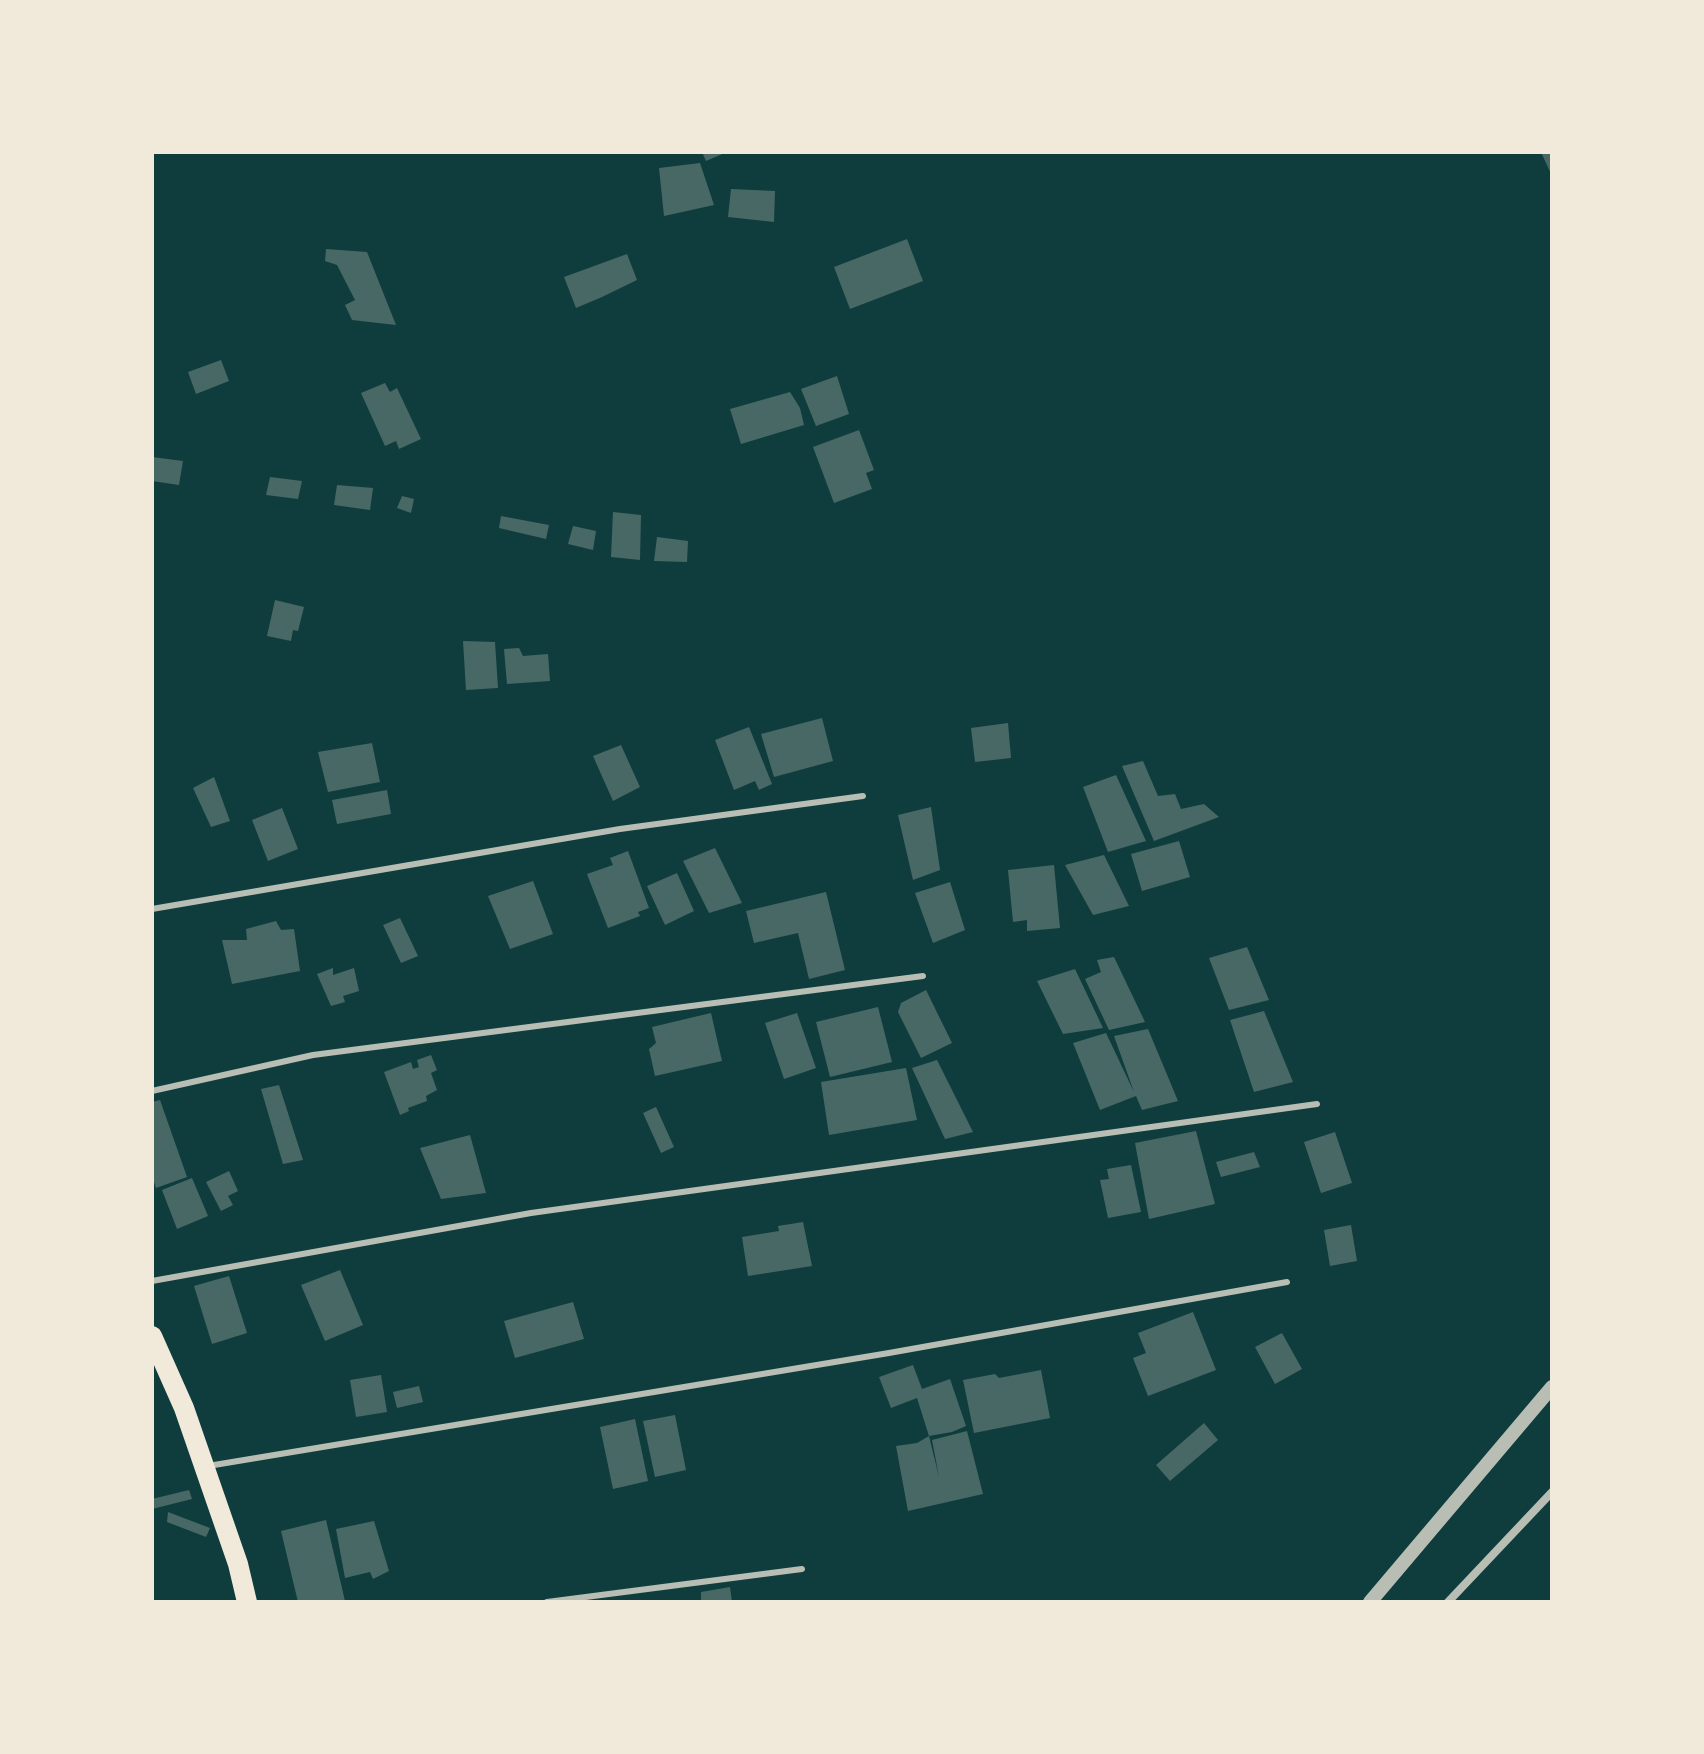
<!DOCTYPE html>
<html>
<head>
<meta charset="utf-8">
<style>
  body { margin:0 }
  #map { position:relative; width:1704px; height:1754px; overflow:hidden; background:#0f3d3e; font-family:"Work Sans",sans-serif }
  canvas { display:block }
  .frame { position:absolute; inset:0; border:154px solid #f1e9da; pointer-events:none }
</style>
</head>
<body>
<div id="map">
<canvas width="1704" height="1754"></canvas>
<div class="frame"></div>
</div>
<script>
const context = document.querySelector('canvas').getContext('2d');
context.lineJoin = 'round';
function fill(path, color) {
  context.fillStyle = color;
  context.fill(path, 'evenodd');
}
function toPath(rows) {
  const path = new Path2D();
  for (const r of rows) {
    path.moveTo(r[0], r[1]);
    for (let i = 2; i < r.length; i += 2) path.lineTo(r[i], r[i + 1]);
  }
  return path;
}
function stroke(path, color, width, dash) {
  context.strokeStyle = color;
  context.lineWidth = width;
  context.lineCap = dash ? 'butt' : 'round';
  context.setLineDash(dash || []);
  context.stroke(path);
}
fill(toPath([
  [702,152,727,152,706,161],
  [1541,152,1552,152,1552,176],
  [700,163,714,205,664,216,659,168],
  [731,189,775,191,774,222,728,217],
  [907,239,923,281,850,309,834,267],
  [326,249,367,252,396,325,352,320,345,305,355,300,337,265,325,261],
  [627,254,637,280,602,297,576,308,564,277],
  [221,360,229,381,196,394,188,372],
  [837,376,849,414,816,426,801,389],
  [385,383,390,392,397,388,421,439,399,449,396,441,385,446,361,393],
  [790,392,800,408,804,425,741,444,730,409],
  [859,430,874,470,866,473,872,489,834,503,813,447],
  [152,457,183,461,179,485,152,481],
  [270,477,302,481,298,499,266,495],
  [337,485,373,488,370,510,334,505],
  [402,496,414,499,411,513,397,508],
  [613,512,641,515,640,560,611,557],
  [501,516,549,525,546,539,499,528],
  [573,526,596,531,593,550,568,544],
  [657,537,688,541,687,562,654,561],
  [275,600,304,607,298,631,293,630,291,641,267,636],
  [463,641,495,642,498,688,466,690],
  [519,648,523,656,548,654,550,681,507,684,504,649],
  [822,718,833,761,774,777,761,734],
  [1008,723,1011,758,975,762,971,728],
  [749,727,772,784,759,790,755,781,734,790,715,740],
  [372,743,380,782,328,792,318,752],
  [621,745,640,787,613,801,593,756],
  [1143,761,1158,796,1175,794,1181,809,1204,804,1219,817,1154,841,1122,766],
  [1116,775,1146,841,1108,852,1083,787],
  [214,777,230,821,211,827,193,788],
  [387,790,391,814,337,824,332,800],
  [931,807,940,870,913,880,898,815],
  [282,808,298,849,268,861,252,820],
  [1179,841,1190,877,1142,891,1131,854],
  [715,848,742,903,709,913,683,861],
  [628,851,649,908,638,912,640,916,608,928,587,874,613,865,610,858],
  [1104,855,1129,906,1093,915,1065,865],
  [1054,865,1060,928,1027,931,1027,920,1013,922,1008,870],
  [677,873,694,911,665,925,647,886],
  [533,881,553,934,510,949,488,896],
  [950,882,965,930,933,943,915,893],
  [826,892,845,970,809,979,798,933,754,943,746,911],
  [400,918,418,956,401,963,383,925],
  [276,921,281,930,294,929,300,971,232,984,222,940,247,940,246,929],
  [1247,947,1269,1000,1229,1010,1209,958],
  [1114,957,1145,1022,1109,1030,1085,979,1101,972,1097,960],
  [333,968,333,975,354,968,359,991,343,996,345,1002,331,1006,317,974],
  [1075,969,1103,1028,1063,1034,1037,981],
  [926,990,952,1043,921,1058,898,1012,901,1003],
  [878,1007,892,1062,830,1077,816,1022],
  [1264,1011,1293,1082,1254,1092,1230,1020],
  [711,1013,722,1061,655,1076,649,1049,656,1043,652,1027],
  [797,1013,816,1068,784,1079,765,1023],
  [1148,1029,1178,1101,1142,1110,1136,1096,1100,1110,1073,1043,1106,1033,1134,1092,1114,1036],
  [431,1055,437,1070,431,1073,437,1090,426,1096,427,1101,408,1108,409,1111,400,1115,384,1072,411,1062,413,1069,419,1067,417,1060],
  [937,1060,973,1132,945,1139,912,1068],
  [906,1068,917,1120,829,1135,821,1082],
  [279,1085,303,1160,283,1164,261,1089],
  [160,1100,187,1177,156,1188,152,1176,152,1102],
  [656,1107,674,1147,661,1153,643,1113],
  [1196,1131,1215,1204,1149,1219,1135,1143],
  [1335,1132,1352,1183,1321,1193,1304,1142],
  [470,1135,486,1193,441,1199,420,1148],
  [1254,1152,1260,1167,1221,1177,1216,1162],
  [1131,1165,1141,1212,1108,1218,1100,1180,1109,1179,1107,1169],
  [229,1171,238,1191,228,1196,233,1205,221,1211,206,1182],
  [192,1178,208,1216,177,1229,162,1190],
  [803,1222,812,1266,748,1276,742,1237,779,1231,778,1226],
  [1351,1225,1357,1261,1330,1266,1324,1230],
  [340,1270,363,1325,325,1341,301,1285],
  [229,1276,247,1333,212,1344,194,1286],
  [573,1302,584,1339,515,1358,504,1321],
  [1193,1312,1216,1370,1148,1396,1133,1358,1146,1353,1138,1333],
  [1282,1333,1302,1369,1275,1384,1255,1347],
  [913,1365,922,1389,950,1379,966,1426,952,1432,929,1436,939,1477,932,1440,967,1431,983,1494,908,1511,896,1446,917,1443,929,1436,917,1398,891,1408,879,1377],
  [1041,1370,1050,1418,974,1433,963,1380,995,1374,999,1378],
  [381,1375,387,1412,356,1417,350,1380],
  [419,1386,423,1402,397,1408,393,1392],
  [675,1415,686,1470,655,1477,643,1421],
  [635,1419,648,1481,613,1489,600,1427],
  [1204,1423,1218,1440,1170,1481,1156,1465],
  [189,1490,192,1499,152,1509,152,1499],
  [168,1512,210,1528,206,1537,167,1522],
  [326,1520,345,1601,298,1602,281,1531],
  [374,1521,389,1571,373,1579,370,1572,345,1578,336,1529],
  [730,1587,732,1602,701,1602,701,1592]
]), '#486865');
stroke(toPath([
  [152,909,620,829,863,796],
  [152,1091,313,1055,923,976],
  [152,1281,531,1213,1317,1104],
  [208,1466,889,1353,1287,1282],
  [547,1602,802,1569]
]), '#b8beb3', 6);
stroke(toPath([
  [1448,1602,1552,1492]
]), '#b8beb3', 8);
stroke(toPath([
  [1370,1602,1552,1387]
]), '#b8beb3', 14);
stroke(toPath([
  [152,1336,184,1408,238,1564,247,1602]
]), '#f1e9da', 20);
</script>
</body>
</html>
